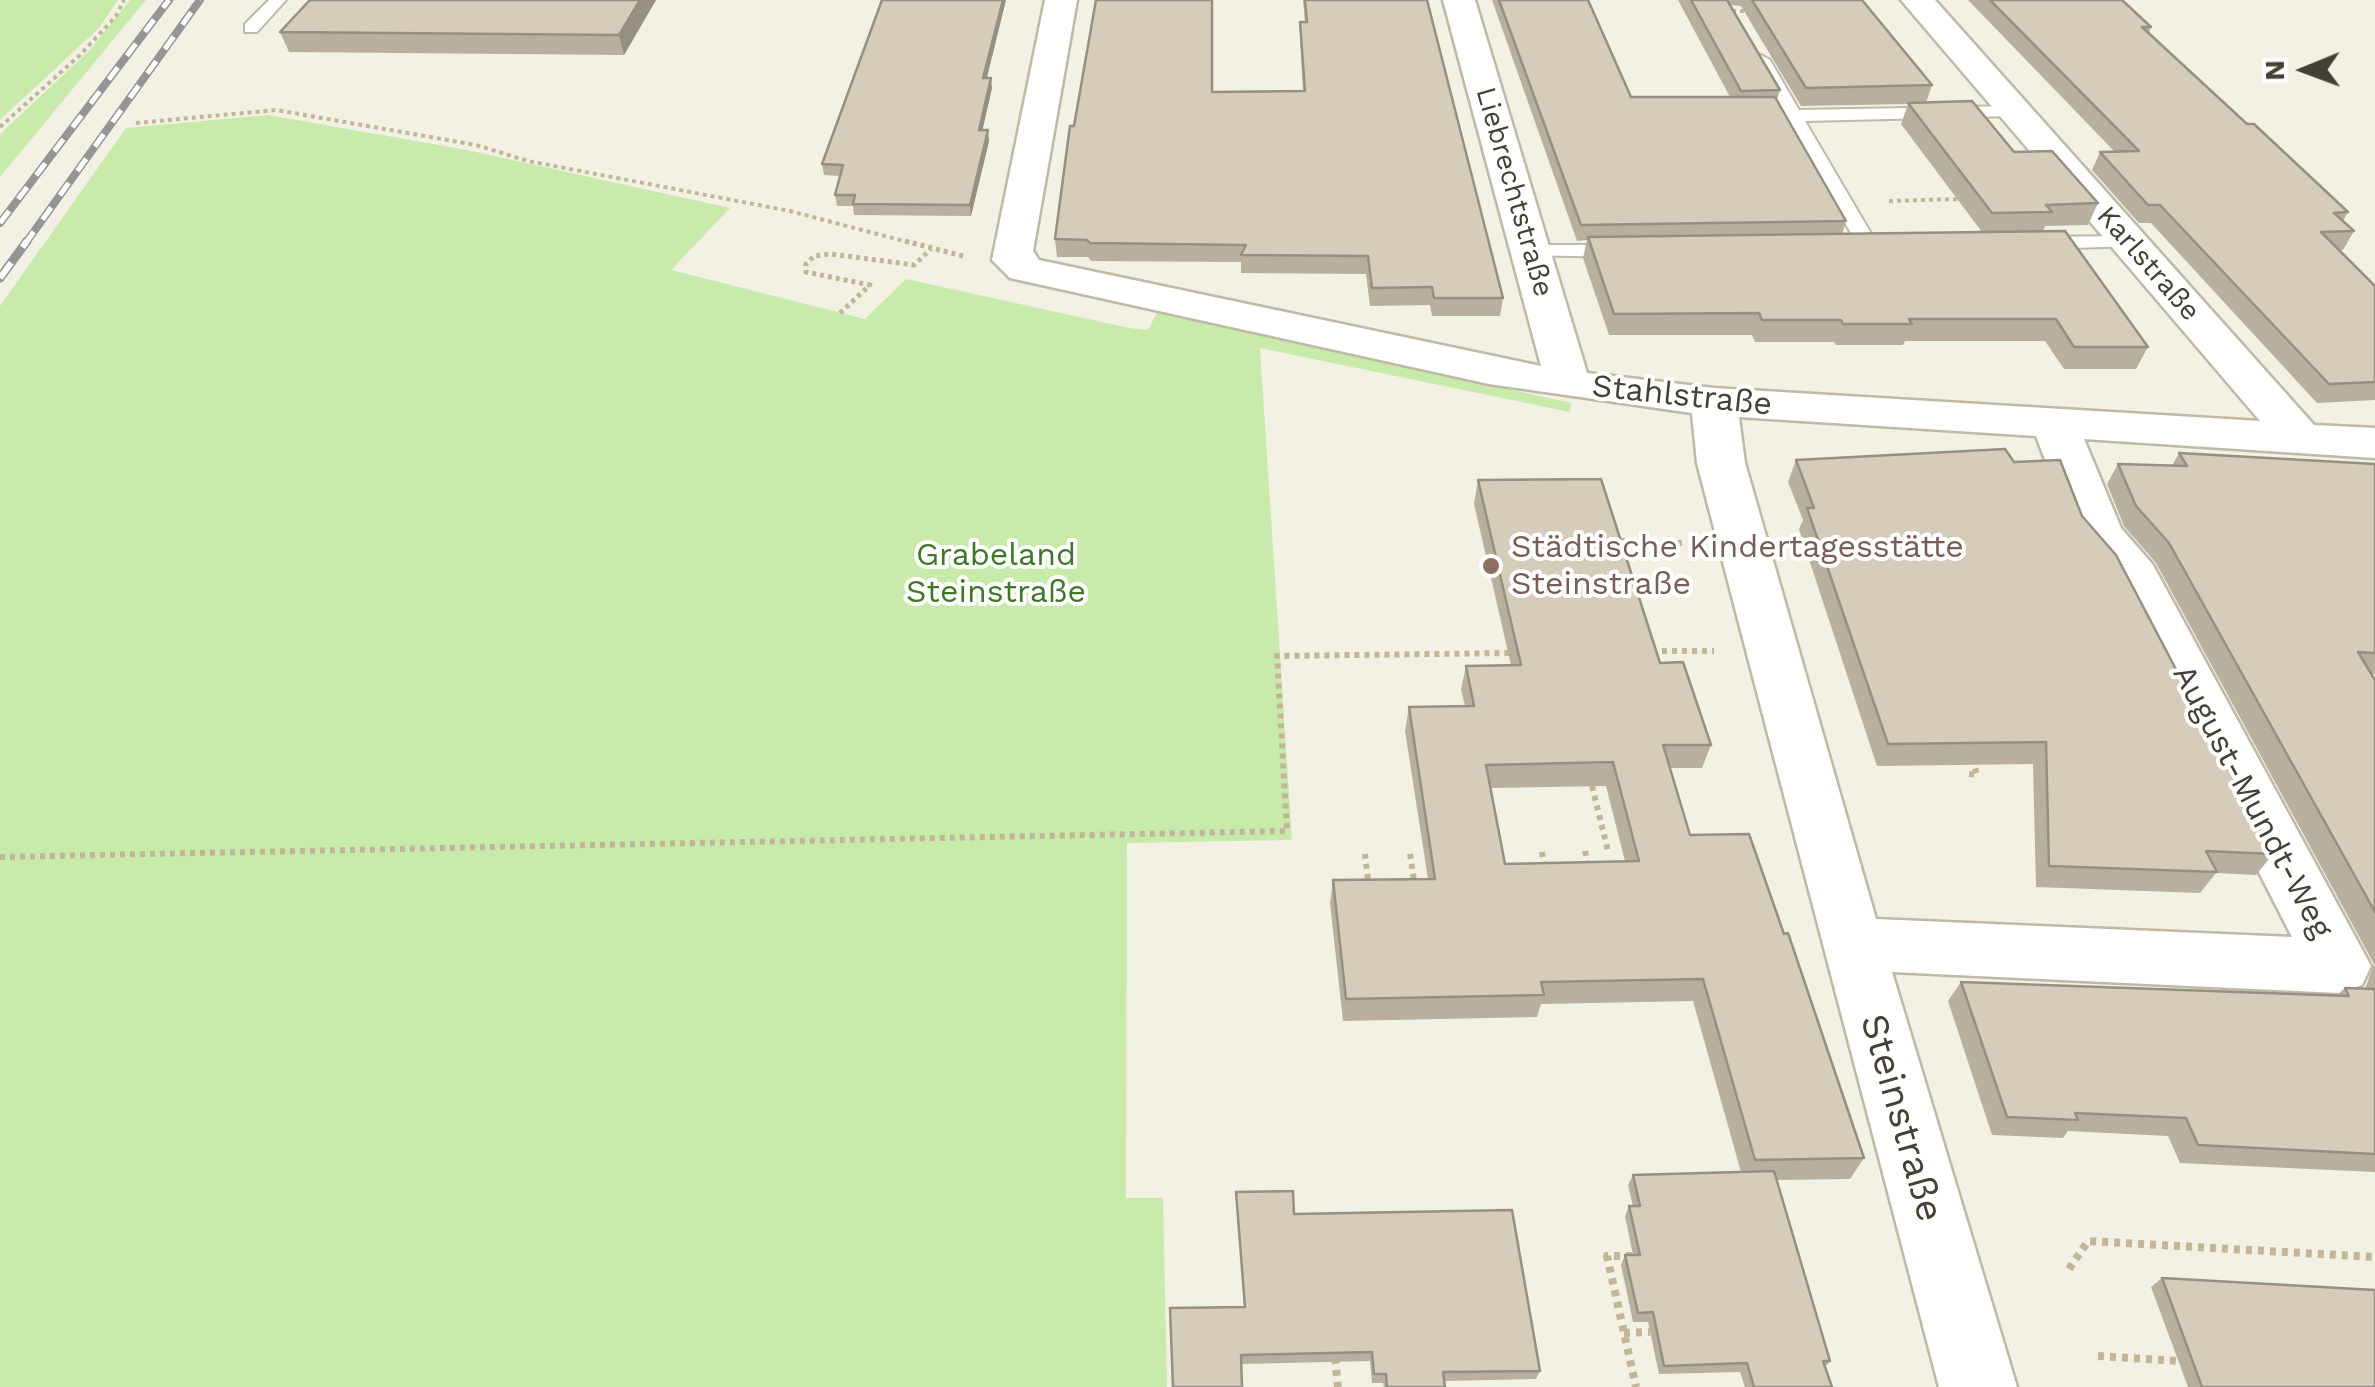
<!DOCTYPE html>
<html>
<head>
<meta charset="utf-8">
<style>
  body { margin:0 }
  #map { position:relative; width:2375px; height:1387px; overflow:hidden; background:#f3f0e4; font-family:"Work Sans",sans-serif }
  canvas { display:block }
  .north { position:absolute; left:2255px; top:20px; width:100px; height:100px; -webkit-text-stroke:8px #fff; paint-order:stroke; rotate:269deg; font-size:28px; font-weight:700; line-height:40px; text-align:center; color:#454034 }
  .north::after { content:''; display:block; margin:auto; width:35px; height:45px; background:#454034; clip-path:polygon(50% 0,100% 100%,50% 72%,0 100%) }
</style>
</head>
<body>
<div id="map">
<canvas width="2375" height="1387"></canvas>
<div class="north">N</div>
</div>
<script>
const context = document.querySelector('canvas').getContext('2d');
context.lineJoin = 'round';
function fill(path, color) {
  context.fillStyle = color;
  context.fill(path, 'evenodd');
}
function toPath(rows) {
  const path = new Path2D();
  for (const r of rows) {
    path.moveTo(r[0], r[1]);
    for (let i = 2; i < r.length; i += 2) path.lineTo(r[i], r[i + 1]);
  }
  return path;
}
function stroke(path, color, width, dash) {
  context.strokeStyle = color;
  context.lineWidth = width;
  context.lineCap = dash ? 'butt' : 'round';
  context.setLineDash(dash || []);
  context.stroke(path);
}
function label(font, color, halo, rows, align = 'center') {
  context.font = font + ' "Work Sans",sans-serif';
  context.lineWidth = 8;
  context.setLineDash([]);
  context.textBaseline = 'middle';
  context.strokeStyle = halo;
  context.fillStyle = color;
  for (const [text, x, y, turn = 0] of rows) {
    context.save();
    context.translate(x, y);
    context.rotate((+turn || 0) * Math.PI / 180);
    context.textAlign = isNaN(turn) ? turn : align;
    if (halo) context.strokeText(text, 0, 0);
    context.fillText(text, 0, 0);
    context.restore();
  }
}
fill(toPath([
  [0,0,118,0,99,28,0,120],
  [130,0,146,0,0,177,0,134,89,51],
  [268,115,467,150,730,208,671,270,865,319,906,279,1129,328,1148,330,1158,311,1571,403,1570,412,1260,348,1292,840,1127,843,1126,1198,1163,1198,1167,1387,0,1387,0,306,126,128]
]), '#c8eaab');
const lane = toPath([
  [269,0,286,0,257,32,245,32,245,24,269,0],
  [1761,55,1770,60,1799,110,2015,106,2024,111,2015,116,1805,121,1876,242,1866,248,1856,242,1752,60,1761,55],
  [2129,236,2139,242,2136,246,2037,249,2027,243,2037,237,2129,236],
  [1530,245,1619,245,1629,251,1619,257,1523,255,1520,251,1530,245]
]);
const street = toPath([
  [1045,0,1077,0,1033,251,1039,260,1541,366,1443,0,1475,0,1587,373,1714,388,2260,421,1901,0,1935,0,2314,425,2375,428,2375,458,2084,439,2121,528,2153,565,2371,966,2362,985,2339,993,1892,972,2017,1387,1939,1387,1697,463,1692,413,1489,384,1010,278,992,260,1045,0],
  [1739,417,2036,436,2074,536,2107,574,2292,937,1876,919,1745,463,1739,417]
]);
stroke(lane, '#bfb9a6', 4);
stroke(street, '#bfb9a6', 5);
stroke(toPath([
  [1732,11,1751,11,1742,0],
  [136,123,276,110,476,145,528,161,790,211,915,244],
  [0,127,80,55,116,16,124,0],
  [1889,201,1958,199]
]), '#c1b697', 4, [4, 4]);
stroke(toPath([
  [905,241,963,256],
  [840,313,870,285,806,272,806,264,814,256,831,254,914,265,931,249],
  [1613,540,1685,543]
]), '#c1b697', 5, [4, 4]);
stroke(toPath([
  [1677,543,1685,543],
  [1652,651,1714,651],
  [1969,774,1977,775,1973,761],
  [1592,786,1608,851],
  [1585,851,1589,870],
  [1542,852,1545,870],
  [1365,854,1369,888],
  [1410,854,1415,887],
  [0,857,1287,831,1277,656,1514,653]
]), '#c1b697', 6, [5, 5]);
stroke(toPath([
  [1632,1256,1607,1256,1636,1387],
  [2069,1269,2088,1241,2375,1257],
  [1624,1333,1650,1332],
  [2098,1356,2178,1361],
  [1335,1358,1338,1387]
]), '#c1b697', 8, [6, 6]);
fill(lane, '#fff');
fill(street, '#fff');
const railFar1 = toPath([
  [0,223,169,0],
  [25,244,200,0]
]);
const rail = toPath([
  [0,278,27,241]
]);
stroke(railFar1, '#959595', 8);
stroke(rail, '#959595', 9);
stroke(railFar1, '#fff', 5, [15]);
stroke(rail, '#fff', 6, [19]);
fill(toPath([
  [656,0,624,55,289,52,280,32],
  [882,0,1006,0,987,78,992,88,982,130,989,141,971,216,854,215,853,206,837,206,835,195,840,176,824,175,822,164],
  [1303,0,1427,0,1503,298,1500,316,1432,316,1430,305,1370,306,1366,274,1241,273,1241,262,1091,261,1088,257,1057,257,1055,239,1074,126,1212,92,1303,91,1300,38,1300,22,1305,22],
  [1492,0,1588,0,1631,97,1730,97,1678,0,1862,0,1932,85,1926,103,2014,152,2098,203,2088,225,2045,226,2043,232,2148,347,2136,369,2064,369,2045,341,1905,341,1903,345,1836,345,1834,342,1755,342,1752,335,1609,335,1583,258,1587,240,1577,241],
  [1730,5,1741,6,1801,106,1908,104,1901,124,1982,232,1842,234,1846,221,1777,100,1780,90],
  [1968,0,2122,0,2151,27,2149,33,2247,124,2348,212,2343,221,2354,231,2343,250,2338,250,2375,286,2375,400,2317,403,2151,223,2139,223,2092,170,2100,152,2115,152],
  [2179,453,2375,464,2375,674,2371,674,2375,680,2375,1172,2180,1163,2168,1136,2068,1131,2063,1138,1992,1135,1948,1001,1961,982,2337,995,2345,988,2365,989,2374,964,2156,563,2124,526,2107,484,2118,464,2172,466],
  [1796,460,2014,462,2082,516,2273,854,2256,875,2216,873,2200,893,2036,887,2033,764,1877,766,1799,529,1803,520,1788,482],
  [1478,480,1660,663,1711,745,1702,768,1670,768,1690,835,1864,1158,1850,1179,1776,1180,1830,1361,1825,1367,1832,1387,1745,1387,1740,1372,1659,1374,1648,1322,1633,1322,1621,1265,1625,1255,1633,1255,1625,1216,1629,1206,1633,1206,1628,1185,1633,1175,1741,1172,1693,1001,1541,1004,1537,1017,1343,1021,1330,903,1333,880,1428,879,1405,731,1409,707,1465,706,1461,689,1466,666,1511,665,1474,504],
  [1606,786,1625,861,1505,864,1490,788],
  [1236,1192,1294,1214,1540,1371,1536,1379,1444,1381,1445,1387,1384,1387,1383,1383,1372,1383,1370,1361,1241,1364,1173,1387,1244,1307],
  [2162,1278,2375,1387,2188,1387,2151,1287]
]), '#b7b09f');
fill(toPath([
  [640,0,656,0,624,55,619,35],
  [1003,0,1006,0,984,88,983,78],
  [991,78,992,88,980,141,979,130],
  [988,130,989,141,971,216,970,205]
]), '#959082');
const building = toPath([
  [310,0,640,0,619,35,280,32,310,0],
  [882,0,1003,0,983,78,991,78,979,130,988,130,970,205,853,204,855,195,835,195,843,165,822,164,882,0],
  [1096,0,1212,0,1212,92,1305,91,1300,22,1307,22,1305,0,1427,0,1503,298,1434,298,1432,287,1372,288,1368,256,1241,255,1246,245,1090,243,1087,240,1055,239,1070,126,1074,126,1096,0],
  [1499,0,1588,0,1631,97,1775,97,1846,221,1581,225,1499,0],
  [1691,0,1727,0,1780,90,1741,91,1691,0],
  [1752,0,1862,0,1932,85,1806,88,1752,0],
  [1990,0,2122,0,2151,27,2142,27,2247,124,2254,124,2348,212,2334,213,2354,231,2321,232,2375,286,2375,382,2329,384,2160,205,2148,205,2100,152,2139,151,1990,0],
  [1972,101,2014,152,2052,151,2098,203,2046,205,2052,212,1992,213,1908,103,1972,101],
  [2065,231,2148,347,2074,347,2056,319,1909,319,1912,324,1843,324,1841,320,1762,320,1759,313,1614,314,1588,237,2065,231],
  [2005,449,2014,462,2060,460,2082,516,2116,555,2273,854,2206,851,2217,872,2049,866,2046,742,1888,744,1807,508,1814,508,1796,460,2005,449],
  [2179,453,2375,464,2375,653,2358,652,2375,680,2375,912,2169,543,2136,506,2118,464,2187,466,2179,453],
  [1601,479,1660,663,1683,662,1711,745,1663,745,1690,835,1749,834,1784,934,1788,933,1864,1158,1755,1160,1703,979,1541,982,1544,995,1346,999,1333,880,1435,879,1409,707,1474,706,1466,666,1521,665,1478,480,1601,479],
  [1613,762,1639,861,1505,864,1486,765,1613,762],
  [1961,982,2349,996,2345,988,2375,989,2375,1154,2198,1145,2186,1118,2075,1113,2078,1120,2007,1117,1961,982],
  [1774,1171,1830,1361,1823,1361,1832,1387,1754,1387,1747,1363,1664,1366,1653,1312,1638,1313,1625,1255,1640,1255,1629,1206,1640,1206,1633,1175,1774,1171],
  [1293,1191,1294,1214,1512,1210,1540,1371,1443,1372,1445,1387,1387,1387,1386,1374,1374,1374,1372,1352,1241,1355,1242,1387,1173,1387,1170,1308,1245,1307,1236,1192,1293,1191],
  [2162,1278,2375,1290,2375,1387,2202,1387,2162,1278]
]);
fill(building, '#d5cdb9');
stroke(building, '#959082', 2.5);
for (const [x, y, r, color] of [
  [1491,566,10,"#8d6e63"]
]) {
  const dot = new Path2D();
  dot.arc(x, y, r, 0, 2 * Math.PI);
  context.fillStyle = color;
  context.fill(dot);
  stroke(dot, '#fff', 4);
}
label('28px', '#454034', '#fff', [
  ["Liebrechtstraße",1514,192,74],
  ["Karlstraße",2148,264,49]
]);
label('32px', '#454034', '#fff', [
  ["Stahlstraße",1682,396,6],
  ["August-Mundt-Weg",2252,802,62]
]);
label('32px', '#785e54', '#fff', [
  ["Städtische Kindertagesstätte",1511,548],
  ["Steinstraße",1511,585]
], 'left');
label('32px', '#3d7925', '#fff', [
  ["Grabeland",996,556],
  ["Steinstraße",996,593]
]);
label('38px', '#454034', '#fff', [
  ["Steinstraße",1901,1118,74]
]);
</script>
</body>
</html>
